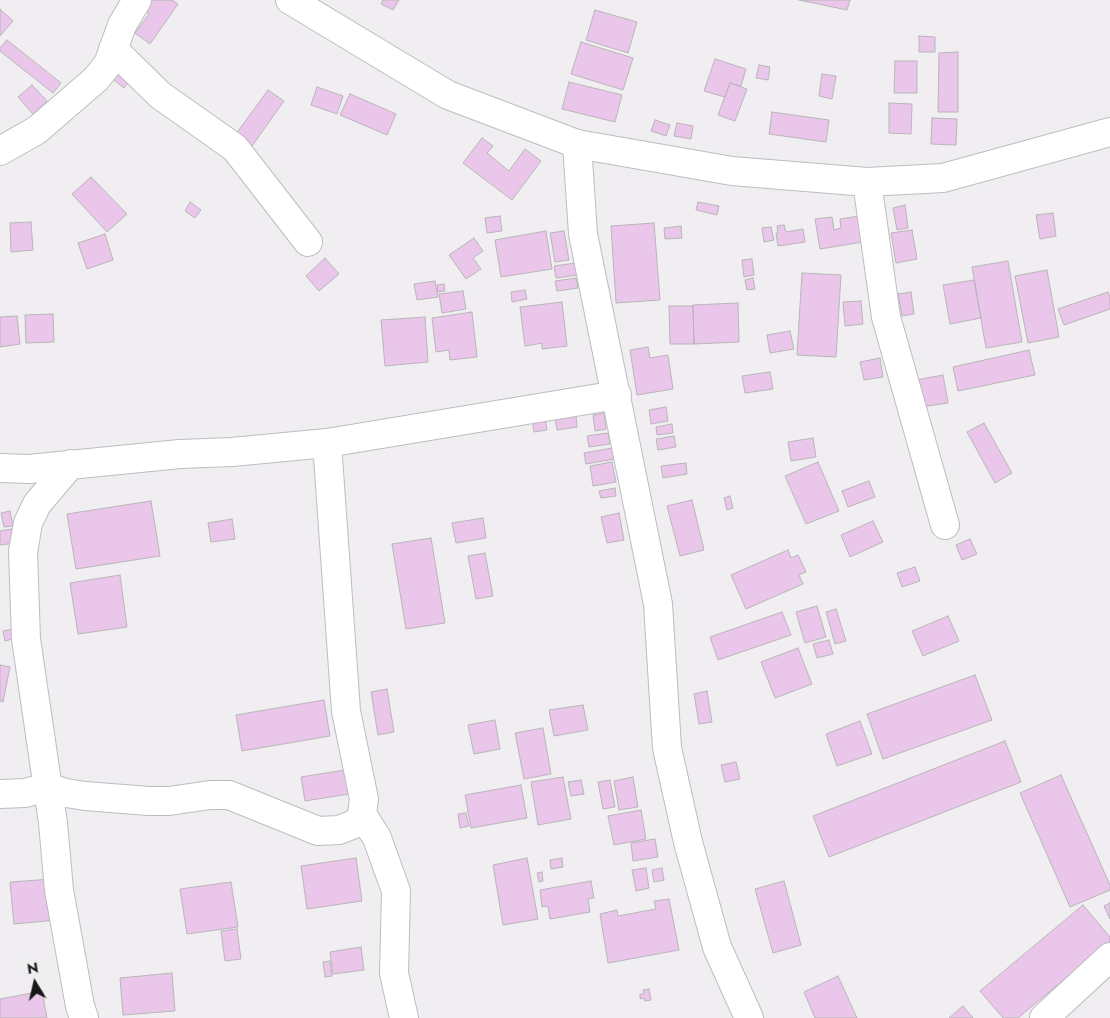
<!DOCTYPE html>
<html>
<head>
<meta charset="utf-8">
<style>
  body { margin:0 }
  #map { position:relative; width:1110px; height:1018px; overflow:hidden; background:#f0eef1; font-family:Jost,sans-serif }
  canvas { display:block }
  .north { position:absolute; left:10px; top:958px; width:50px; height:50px; -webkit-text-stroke:4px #f0eef1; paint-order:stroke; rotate:351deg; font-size:14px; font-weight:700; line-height:20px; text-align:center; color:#181718 }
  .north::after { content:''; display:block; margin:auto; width:18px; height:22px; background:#181718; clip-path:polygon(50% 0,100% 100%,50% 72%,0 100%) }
</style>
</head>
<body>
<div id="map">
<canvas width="1110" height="1018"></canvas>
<div class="north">N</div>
</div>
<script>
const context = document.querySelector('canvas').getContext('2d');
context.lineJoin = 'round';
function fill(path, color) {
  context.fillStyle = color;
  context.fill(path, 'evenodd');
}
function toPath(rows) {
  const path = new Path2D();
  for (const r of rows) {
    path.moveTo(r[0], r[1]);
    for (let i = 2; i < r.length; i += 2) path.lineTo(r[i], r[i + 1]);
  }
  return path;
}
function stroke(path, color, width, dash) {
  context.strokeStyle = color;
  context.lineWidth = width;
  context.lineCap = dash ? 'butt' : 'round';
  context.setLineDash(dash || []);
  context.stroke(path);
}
const building = toPath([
  [147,0,172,0,178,4,150,44,135,33,149,14,142,8,147,0],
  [383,0,399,0,393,10,381,4,383,0],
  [799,0,850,0,847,10,799,0],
  [0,9,13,21,0,36,0,9],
  [595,10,637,22,628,53,586,40,595,10],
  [919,36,935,37,935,52,919,52,919,36],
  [7,40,61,83,53,93,0,51,0,48,7,40],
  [581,42,633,58,623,90,571,74,581,42],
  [958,52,958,112,938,112,939,53,958,52],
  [715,59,746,69,741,86,730,83,725,97,704,91,715,59],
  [895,61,917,61,917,93,894,93,895,61],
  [759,65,770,67,768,80,756,78,759,65],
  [121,66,134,76,124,88,111,78,121,66],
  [822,74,836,76,832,99,819,96,822,74],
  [569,82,622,95,615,122,562,109,569,82],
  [730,83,747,89,735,121,718,115,730,83],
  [32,85,47,101,33,114,18,97,32,85],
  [317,87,343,96,337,114,311,105,317,87],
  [268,90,284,101,252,146,236,134,268,90],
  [350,94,396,114,387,135,340,115,350,94],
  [889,103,912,104,911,134,889,133,889,103],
  [772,112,829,120,826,142,769,134,772,112],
  [932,118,957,119,956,145,931,144,932,118],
  [655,120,670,125,666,136,651,131,655,120],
  [677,123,693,126,691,139,674,136,677,123],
  [482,138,493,146,487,153,509,171,525,149,541,161,512,200,463,163,482,138],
  [91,177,127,214,107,232,72,194,91,177],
  [190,202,201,210,195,218,185,211,190,202],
  [698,202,719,206,717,215,696,210,698,202],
  [905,205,908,228,897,230,893,208,905,205],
  [1053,213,1056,236,1040,239,1036,215,1053,213],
  [500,216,502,231,487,233,485,218,500,216],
  [859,216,863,242,820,249,815,219,832,217,834,230,841,228,840,219,859,216],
  [31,222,33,250,11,252,10,223,31,222],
  [654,223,660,300,616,303,611,226,654,223],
  [784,225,786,232,803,229,805,242,778,246,776,233,778,233,777,226,784,225],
  [681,226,682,238,665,239,664,228,681,226],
  [771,227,774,240,764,242,762,228,771,227],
  [912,230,917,259,896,263,891,233,912,230],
  [546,231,552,269,501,277,495,240,546,231],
  [564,231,569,260,555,262,550,233,564,231],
  [105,234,113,260,87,269,78,243,105,234],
  [474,238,483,251,473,258,481,269,466,279,449,255,474,238],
  [325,258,339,274,319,291,306,276,325,258],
  [752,259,754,275,744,277,742,260,752,259],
  [1008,261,1022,342,986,348,972,267,1008,261],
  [576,263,578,275,556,278,554,266,576,263],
  [1047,270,1059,337,1028,343,1015,276,1047,270],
  [802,273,841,275,836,357,797,355,802,273],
  [576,278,578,288,557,291,555,281,576,278],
  [753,278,755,289,747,290,745,280,753,278],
  [974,280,981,318,950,324,943,285,974,280],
  [435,281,438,297,417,300,414,284,435,281],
  [444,284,445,291,438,292,437,285,444,284],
  [525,290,527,299,512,302,511,292,525,290],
  [463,291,466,309,442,313,439,294,463,291],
  [911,292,914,314,902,316,898,294,911,292],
  [1108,292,1110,297,1110,309,1064,325,1058,309,1108,292],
  [861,301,863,324,845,326,843,302,861,301],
  [562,302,567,346,542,349,542,343,525,346,520,307,562,302],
  [738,303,739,342,694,344,693,305,738,303],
  [669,306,693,306,694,344,670,344,669,306],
  [472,312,477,357,450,360,449,350,436,352,432,318,472,312],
  [53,314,54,342,26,343,25,315,53,314],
  [17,316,20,344,0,347,0,317,17,316],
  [425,317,428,362,385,366,381,320,425,317],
  [790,331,794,349,770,353,767,335,790,331],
  [648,347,650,358,668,355,673,389,637,395,630,350,648,347],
  [1029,350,1035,375,958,391,953,367,1029,350],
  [880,358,883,377,864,380,860,362,880,358],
  [770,372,773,389,745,393,742,376,770,372],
  [943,375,948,403,921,407,916,380,943,375],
  [666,407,668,421,651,424,649,410,666,407],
  [604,413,606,429,595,431,593,415,604,413],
  [576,414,577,427,557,430,555,417,576,414],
  [545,417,547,430,534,432,532,419,545,417],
  [984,423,1012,473,995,483,967,432,984,423],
  [672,424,673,433,657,435,656,427,672,424],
  [608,433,610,444,589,447,587,436,608,433],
  [674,436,676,447,658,450,656,439,674,436],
  [813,438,816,457,791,461,788,442,813,438],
  [612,448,615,459,586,464,584,453,612,448],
  [612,462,616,482,593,486,590,466,612,462],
  [818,462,839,511,806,524,785,476,818,462],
  [686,463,687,474,663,478,661,466,686,463],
  [869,481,875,497,848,507,842,491,869,481],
  [615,488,616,496,601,498,599,491,615,488],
  [730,496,733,508,727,510,724,498,730,496],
  [692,500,704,550,680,556,667,506,692,500],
  [151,501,160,556,76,569,67,514,151,501],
  [10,511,13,526,4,527,1,513,10,511],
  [619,513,624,540,607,543,601,517,619,513],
  [483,518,486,538,456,543,452,523,483,518],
  [232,519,235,539,211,542,208,523,232,519],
  [873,521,883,542,850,557,841,535,873,521],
  [12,529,15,543,0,545,0,531,12,529],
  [431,538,445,623,406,629,392,544,431,538],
  [970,539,977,554,962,560,956,545,970,539],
  [788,550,791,558,798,555,806,572,799,575,803,584,746,609,731,575,788,550],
  [485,553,493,596,476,599,468,556,485,553],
  [915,567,920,581,902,587,897,573,915,567],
  [120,575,127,627,78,634,70,583,120,575],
  [817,606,826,637,805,643,796,612,817,606],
  [836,609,846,641,835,644,826,612,836,609],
  [782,612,791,635,718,660,710,637,782,612],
  [948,616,959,641,923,656,912,631,948,616],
  [14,629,16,638,5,641,3,631,14,629],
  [829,640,833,654,817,658,813,644,829,640],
  [798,648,812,684,775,698,761,662,798,648],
  [0,665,10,667,3,702,0,701,0,665],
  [975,675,992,720,883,759,867,714,975,675],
  [387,689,394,732,378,735,371,692,387,689],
  [707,691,712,722,699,724,694,694,707,691],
  [324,700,330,736,242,751,236,715,324,700],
  [583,705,588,730,554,736,549,710,583,705],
  [495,720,500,749,474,754,468,725,495,720],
  [860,721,872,754,837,766,826,734,860,721],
  [543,728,551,774,524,779,515,733,543,728],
  [1005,741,1021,782,829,857,813,816,1005,741],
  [736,762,740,779,725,782,721,765,736,762],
  [351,769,355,793,305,801,301,777,351,769],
  [1061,775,1110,885,1110,890,1070,907,1020,793,1061,775],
  [563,777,571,819,538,825,531,782,563,777],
  [633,777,638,807,619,810,614,781,633,777],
  [581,780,584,794,571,796,568,782,581,780],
  [610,780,615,807,603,809,598,782,610,780],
  [521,785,527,818,471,828,465,795,521,785],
  [641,810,646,839,614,845,608,816,641,810],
  [466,813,469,826,460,828,458,814,466,813],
  [655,839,658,857,633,861,631,843,655,839],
  [356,858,362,901,307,909,301,866,356,858],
  [527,858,538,919,503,925,493,865,527,858],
  [562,858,563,867,551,869,550,860,562,858],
  [646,868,649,888,636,891,632,870,646,868],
  [662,868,664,880,654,882,652,870,662,868],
  [542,872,543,881,539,882,537,873,542,872],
  [53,879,57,920,14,924,10,882,53,879],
  [591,881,594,898,588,899,590,912,550,919,548,906,542,907,540,890,591,881],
  [784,881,801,945,773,953,755,889,784,881],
  [231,882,238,927,187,934,180,889,231,882],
  [669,899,679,950,608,963,600,914,617,910,618,916,656,909,654,901,669,899],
  [1110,903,1110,919,1104,906,1110,903],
  [1083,905,1110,937,1110,941,1018,1018,1003,1018,980,991,1083,905],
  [237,929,241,959,225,961,221,931,237,929],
  [361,947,364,970,333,974,330,952,361,947],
  [330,961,332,976,325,977,323,962,330,961],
  [172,973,175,1011,123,1015,120,978,172,973],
  [838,976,857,1018,815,1018,804,992,838,976],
  [649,989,651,1000,645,1001,644,998,640,999,640,994,644,994,643,990,649,989],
  [42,991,47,1018,0,1018,0,999,42,991],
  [963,1006,973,1018,949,1018,963,1006]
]);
fill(building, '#eac6ea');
stroke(building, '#b8b5b8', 1);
const minor = toPath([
  [113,49,160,95,235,148,308,242],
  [577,144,583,234,658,604,667,748,688,842,717,947,749,1018],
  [0,151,37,130,96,79,108,64,122,25,137,0],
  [867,182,886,317,945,525],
  [71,464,37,504,28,523,23,552,26,639,53,823,59,890,80,1006,84,1018],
  [0,468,29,469,180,454,232,452,327,443,617,395],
  [0,794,25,793,47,787,66,793,85,796,149,801,169,801,210,795,229,795,318,831,339,830,357,823,362,814,364,799,346,711,327,443],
  [362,814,377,838,396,891,394,973,404,1018],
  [1044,1018,1110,957]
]);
const tertiary = toPath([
  [290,0,448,95,577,144,732,171,867,182,943,178,1110,132]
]);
stroke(minor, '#bebcc0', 30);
stroke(tertiary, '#bebcc0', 30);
stroke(minor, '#fff', 28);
stroke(tertiary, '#fff', 28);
</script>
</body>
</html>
